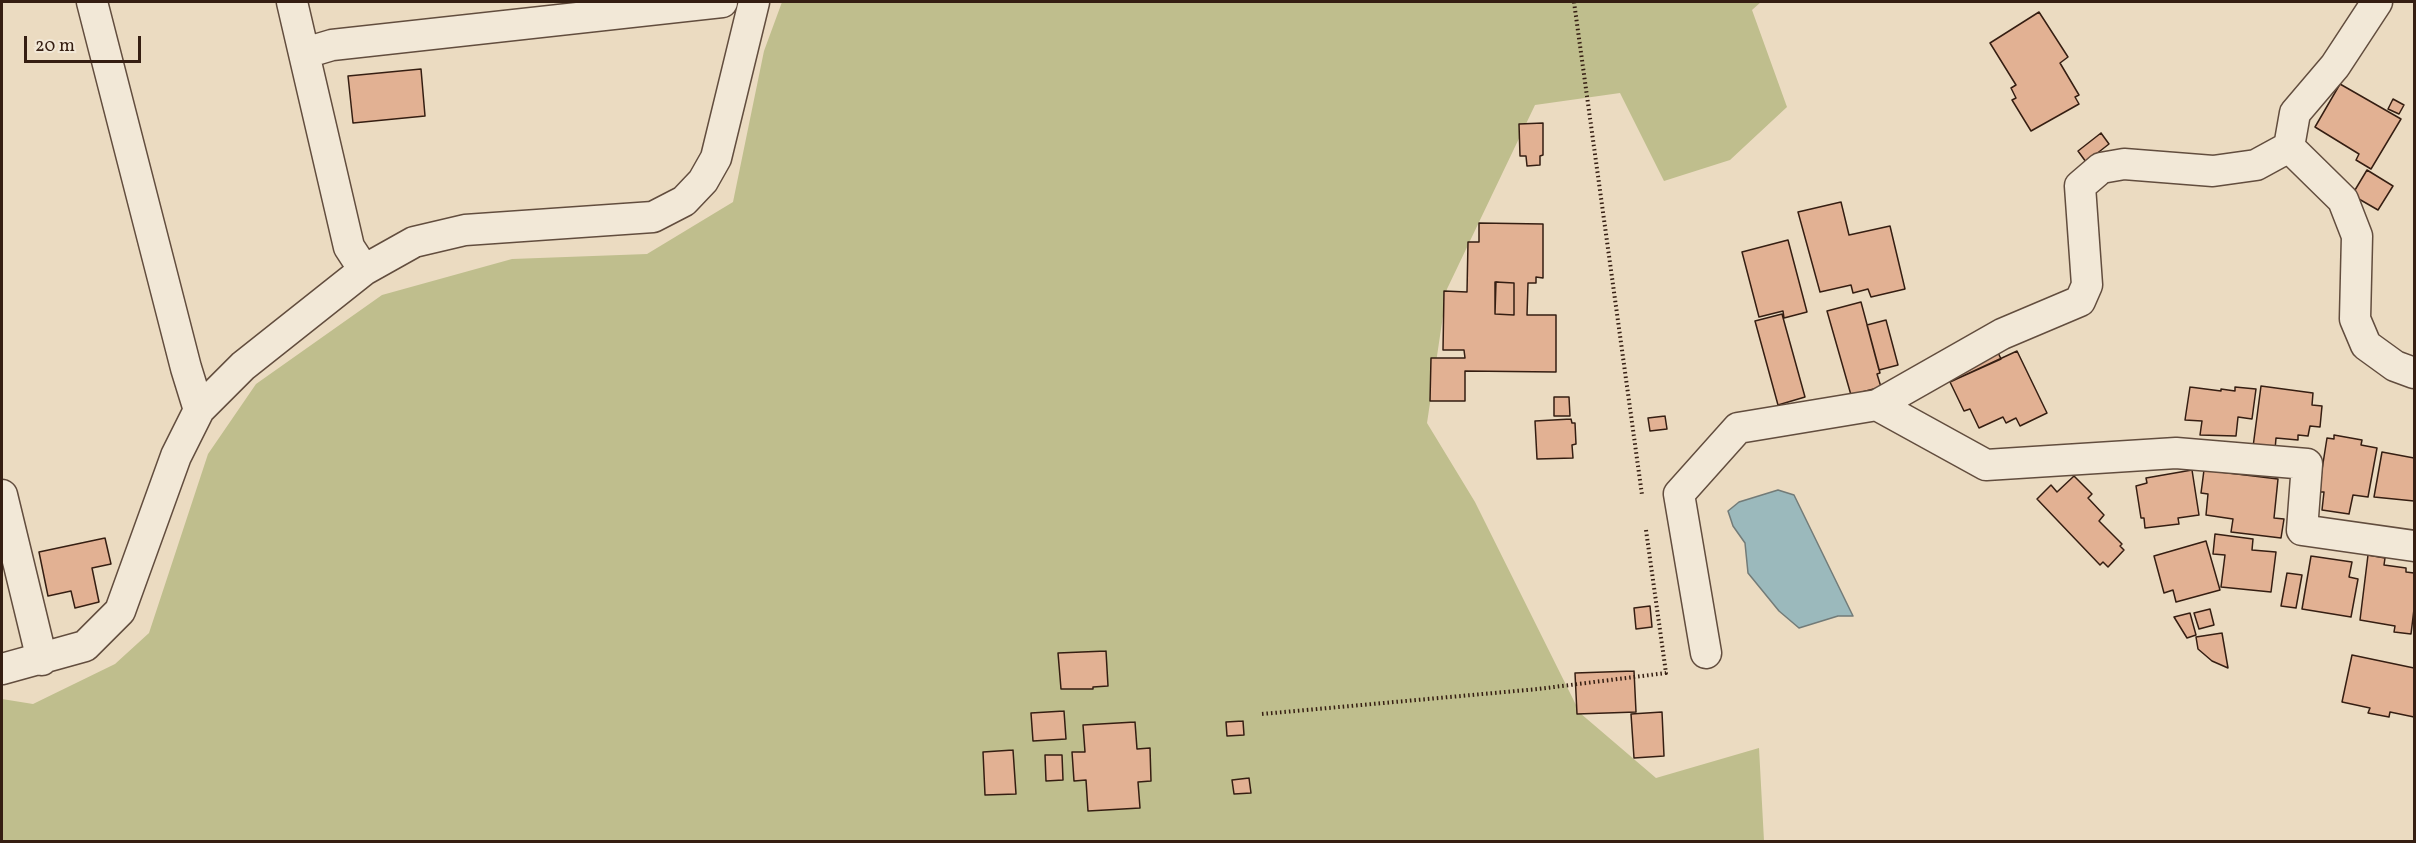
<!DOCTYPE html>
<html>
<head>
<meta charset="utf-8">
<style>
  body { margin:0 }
  #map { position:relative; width:2416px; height:843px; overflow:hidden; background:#ebdbc1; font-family:Vollkorn,serif }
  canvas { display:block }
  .frame { position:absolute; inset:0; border:3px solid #351e12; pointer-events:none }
  .scale { position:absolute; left:24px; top:36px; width:117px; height:27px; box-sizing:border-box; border:3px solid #351e12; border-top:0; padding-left:8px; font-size:18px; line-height:21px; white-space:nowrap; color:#351e12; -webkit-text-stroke:4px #f2e8d7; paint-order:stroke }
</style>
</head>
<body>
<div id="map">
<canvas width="2416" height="843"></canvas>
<div class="frame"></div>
<div class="scale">20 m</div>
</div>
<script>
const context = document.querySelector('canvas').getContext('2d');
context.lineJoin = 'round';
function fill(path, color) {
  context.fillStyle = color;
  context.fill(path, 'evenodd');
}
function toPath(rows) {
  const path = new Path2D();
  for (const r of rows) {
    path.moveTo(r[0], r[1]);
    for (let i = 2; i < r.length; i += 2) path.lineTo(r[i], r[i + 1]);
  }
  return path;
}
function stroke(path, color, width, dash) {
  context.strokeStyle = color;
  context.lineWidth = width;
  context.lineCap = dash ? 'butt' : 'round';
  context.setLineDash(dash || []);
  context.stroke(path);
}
fill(toPath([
  [782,2,1761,2,1752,10,1787,107,1730,160,1664,181,1620,93,1535,105,1447,289,1427,423,1475,502,1580,713,1656,778,1759,748,1764,841,2,841,2,699,33,704,115,664,149,633,208,454,256,384,382,295,512,259,647,254,733,202,764,51]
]), '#bfbe8d');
const water = toPath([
  [1778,490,1794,495,1853,616,1838,616,1799,628,1779,611,1748,573,1745,543,1733,526,1728,511,1739,502,1778,490]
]);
fill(water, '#9bb9bc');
stroke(water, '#727b78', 1.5);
const building = toPath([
  [2039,12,2068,57,2060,63,2079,95,2075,97,2079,104,2031,131,2012,100,2016,98,2011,88,2016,85,1990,43,2039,12],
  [421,69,425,116,353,123,348,76,421,69],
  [2340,84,2401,119,2371,169,2356,160,2359,154,2315,127,2340,84],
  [2393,99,2404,105,2399,114,2388,109,2393,99],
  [1543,123,1543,155,1540,156,1540,165,1527,166,1526,156,1520,156,1519,124,1543,123],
  [2101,133,2109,144,2086,162,2078,151,2101,133],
  [2367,170,2393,186,2378,210,2352,195,2367,170],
  [1841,202,1849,235,1890,226,1905,289,1871,297,1868,289,1853,293,1851,285,1820,292,1798,212,1841,202],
  [1479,223,1543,224,1543,278,1536,277,1536,283,1528,283,1527,315,1556,315,1556,372,1465,371,1465,401,1430,401,1431,358,1465,358,1464,350,1443,350,1444,291,1467,292,1468,242,1479,242,1479,223],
  [1495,282,1514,283,1514,315,1495,314,1495,282],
  [1788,240,1807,312,1784,318,1783,311,1759,317,1742,252,1788,240],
  [1496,282,1514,283,1514,315,1495,314,1496,282],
  [1861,302,1880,373,1877,374,1881,387,1851,395,1827,311,1861,302],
  [1782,314,1805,397,1778,405,1755,321,1782,314],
  [1886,320,1898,365,1879,370,1867,325,1886,320],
  [1996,348,2001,359,1952,381,1947,372,1996,348],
  [2017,351,2047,413,2020,426,2016,418,2006,423,2003,417,1979,428,1970,409,1964,411,1950,382,2017,351],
  [2261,386,2313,393,2312,405,2322,406,2320,427,2310,426,2308,436,2298,435,2298,440,2276,438,2275,450,2253,447,2261,386],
  [2190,387,2221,391,2221,389,2235,391,2235,387,2256,389,2252,419,2238,417,2236,436,2200,435,2202,421,2185,420,2190,387],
  [1554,397,1569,397,1570,416,1554,416,1554,397],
  [1665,416,1667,429,1650,431,1648,418,1665,416],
  [1571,419,1572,423,1575,423,1576,444,1572,445,1573,458,1537,459,1535,421,1571,419],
  [2334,435,2362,440,2361,445,2377,448,2368,497,2353,495,2349,514,2322,510,2324,492,2320,492,2321,476,2327,438,2334,439,2334,435],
  [2382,452,2414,458,2414,501,2374,497,2382,452],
  [2192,470,2199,515,2178,518,2179,524,2145,528,2144,518,2141,518,2136,486,2147,483,2146,478,2192,470],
  [2204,470,2278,479,2274,518,2284,519,2281,538,2231,532,2233,519,2206,515,2208,494,2201,493,2204,470],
  [2074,476,2092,494,2088,498,2104,515,2099,521,2122,544,2120,546,2124,550,2108,567,2103,562,2100,565,2037,499,2051,485,2057,492,2074,476],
  [2215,534,2253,539,2252,550,2276,552,2271,592,2221,587,2225,555,2213,554,2215,534],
  [105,538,111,564,92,568,99,602,75,608,71,591,48,596,39,552,105,538],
  [2206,541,2220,590,2176,602,2173,590,2164,593,2154,556,2206,541],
  [2368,555,2385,558,2384,565,2406,568,2406,572,2414,573,2414,609,2411,634,2394,632,2395,626,2360,620,2368,555],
  [2311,556,2352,562,2349,577,2358,579,2351,617,2302,609,2311,556],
  [2287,573,2302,575,2296,608,2281,606,2287,573],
  [1650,606,1652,627,1636,629,1634,608,1650,606],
  [2210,609,2214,625,2199,629,2194,613,2210,609],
  [2190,613,2196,635,2187,638,2174,617,2190,613],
  [2222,633,2228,668,2212,661,2198,649,2196,637,2222,633],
  [1106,651,1108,686,1093,687,1093,689,1061,689,1058,653,1106,651],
  [2352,655,2414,668,2414,717,2390,712,2389,717,2368,713,2370,708,2342,702,2352,655],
  [1634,671,1636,712,1577,714,1575,673,1634,671],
  [1064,711,1066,739,1033,741,1031,713,1064,711],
  [1662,712,1664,756,1634,758,1631,714,1662,712],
  [1243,721,1244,735,1227,736,1226,722,1243,721],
  [1135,722,1137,749,1150,748,1151,781,1138,782,1140,808,1088,811,1086,780,1074,781,1072,752,1085,752,1083,725,1135,722],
  [1013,750,1016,794,985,795,983,752,1013,750],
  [1045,755,1062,755,1063,780,1046,781,1045,755],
  [1249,778,1251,793,1234,794,1232,780,1249,778]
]);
fill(building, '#e2b193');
stroke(building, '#351e12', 1.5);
const minor = toPath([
  [92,2,186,368,199,410],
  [292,2,349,247,364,270],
  [2377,2,2335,66,2295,113,2289,147,2343,200,2357,236,2355,319,2366,345,2395,366,2414,373],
  [305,53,332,45,722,2],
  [1877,405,2002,334,2080,301,2087,285,2080,186,2101,168,2124,164,2213,171,2256,165,2289,147],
  [2,495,42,660],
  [1706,653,1679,494,1738,428,1877,405,1986,465,2176,453,2307,464,2302,530,2414,546],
  [2,669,85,646,120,611,176,456,199,410,243,366,364,270,414,242,465,230,653,217,684,201,703,181,716,158,754,2]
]);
stroke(minor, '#624d3e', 33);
stroke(toPath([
  [1574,2,1642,495],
  [1262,714,1538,689,1666,673,1646,530]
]), '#351e12', 4, [1.5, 3]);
stroke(minor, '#f2e8d7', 30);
</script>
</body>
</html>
